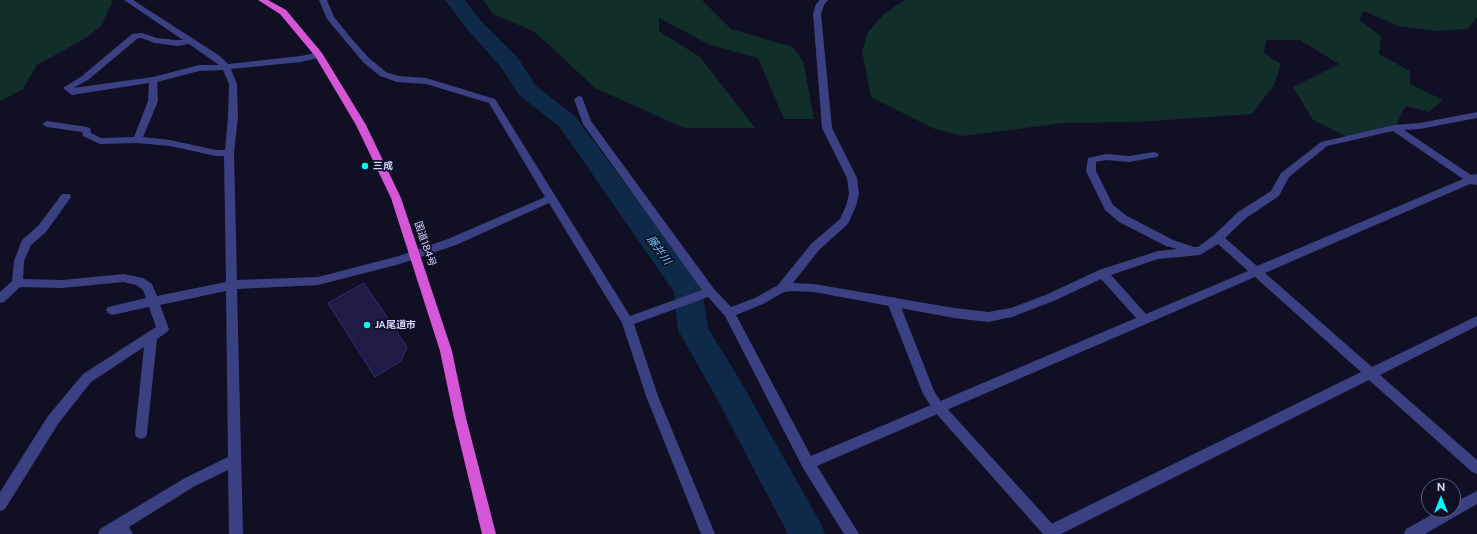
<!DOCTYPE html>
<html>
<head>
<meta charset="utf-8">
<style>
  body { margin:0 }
  #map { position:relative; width:1477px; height:534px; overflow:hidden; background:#100f24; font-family:"Public Sans",sans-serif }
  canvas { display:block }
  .north { position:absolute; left:1421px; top:478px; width:40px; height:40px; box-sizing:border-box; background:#100f24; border:1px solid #5e5d7b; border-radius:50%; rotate:0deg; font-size:11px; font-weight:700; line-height:16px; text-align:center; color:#d3d3fe }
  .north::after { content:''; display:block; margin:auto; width:14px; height:18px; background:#04f9f8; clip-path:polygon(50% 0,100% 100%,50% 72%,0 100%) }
</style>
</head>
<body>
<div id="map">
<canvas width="1477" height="534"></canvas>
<div class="north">N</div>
</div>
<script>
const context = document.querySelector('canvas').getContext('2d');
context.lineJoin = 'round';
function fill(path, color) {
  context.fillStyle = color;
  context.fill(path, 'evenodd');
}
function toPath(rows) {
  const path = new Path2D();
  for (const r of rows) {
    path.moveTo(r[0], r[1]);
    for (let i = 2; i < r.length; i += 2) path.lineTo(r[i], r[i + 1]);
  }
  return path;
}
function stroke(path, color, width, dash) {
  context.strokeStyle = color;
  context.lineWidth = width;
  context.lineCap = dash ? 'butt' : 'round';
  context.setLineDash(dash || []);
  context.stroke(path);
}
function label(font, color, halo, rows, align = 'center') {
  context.font = font + ' "Public Sans","Noto Sans JP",sans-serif';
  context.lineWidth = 3.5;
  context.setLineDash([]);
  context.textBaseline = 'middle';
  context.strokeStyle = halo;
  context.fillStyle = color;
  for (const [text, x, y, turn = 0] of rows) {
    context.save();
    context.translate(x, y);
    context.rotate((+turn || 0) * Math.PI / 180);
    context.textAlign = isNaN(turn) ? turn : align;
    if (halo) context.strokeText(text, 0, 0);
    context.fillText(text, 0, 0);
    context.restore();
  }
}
fill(toPath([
  [0,0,110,0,113,1,101,26,86,38,37,65,23,89,0,101],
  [483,0,702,0,731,29,793,47,803,61,814,119,784,119,758,58,710,45,659,18,659,31,700,57,755,128,684,128,595,88,535,32,493,14],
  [905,0,1477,0,1477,17,1468,29,1437,31,1398,26,1364,11,1359,20,1381,36,1379,54,1410,71,1410,84,1443,100,1429,112,1406,106,1401,114,1397,125,1364,137,1345,136,1313,120,1293,87,1339,64,1300,40,1266,40,1264,53,1281,64,1274,85,1252,114,1137,122,1064,123,962,136,935,129,871,97,862,51,868,32,885,13]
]), '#122e2a');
fill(toPath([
  [445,0,465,0,482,22,518,58,536,86,575,116,698,282,702,290,708,328,738,377,820,522,825,534,788,534,716,397,678,330,674,292,559,126,520,96,501,67,468,30,445,0]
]), '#0f2a48');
const building = toPath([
  [364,283,407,347,401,361,375,377,328,303,364,283]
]);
fill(building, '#1f1b45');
stroke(building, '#342e71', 1);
fill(toPath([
  [124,0,133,0,220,56,228,64,301,56,319,52,323,55,322,57,301,62,231,69,237,84,238,117,234,153,237,280,318,277,399,256,448,239,545,197,489,103,426,84,397,82,380,76,363,62,327,19,319,0,327,0,334,17,351,38,369,58,386,72,398,76,426,78,495,99,630,316,702,290,583,124,574,99,579,96,582,97,591,121,714,289,731,307,755,298,778,285,811,244,840,219,846,206,849,194,847,178,822,128,813,14,816,4,820,0,828,0,824,5,821,14,832,128,857,178,859,194,856,206,848,224,819,250,793,283,814,284,954,308,988,312,1011,308,1048,294,1099,270,1158,251,1177,249,1166,246,1119,222,1105,210,1086,171,1088,158,1106,154,1129,156,1154,152,1157,153,1159,155,1157,157,1129,162,1106,160,1096,162,1096,171,1113,205,1127,216,1173,240,1194,247,1198,247,1214,235,1238,212,1271,191,1281,173,1321,142,1394,125,1420,123,1477,112,1477,118,1420,129,1404,130,1471,175,1477,174,1477,185,1470,184,1265,273,1372,367,1477,316,1477,326,1380,375,1477,460,1477,474,1472,472,1369,380,1061,534,1044,534,1045,527,1361,372,1255,277,817,466,859,534,844,534,803,468,725,316,708,297,634,324,658,396,715,534,701,534,646,396,622,323,549,203,456,245,400,264,318,285,237,289,243,534,229,534,228,470,195,486,129,527,133,534,98,534,100,529,185,478,228,457,226,291,160,305,169,329,167,332,157,339,147,433,146,437,141,439,136,437,135,433,144,347,91,382,58,424,5,509,0,511,0,492,48,416,83,374,156,327,149,307,112,315,108,313,106,310,108,307,146,298,143,290,136,285,124,282,62,288,20,287,4,302,0,303,0,292,12,281,14,261,22,240,38,226,62,194,70,194,71,197,46,232,31,245,24,261,23,279,62,280,124,274,143,278,152,284,157,296,226,282,224,156,216,156,170,146,137,143,100,144,83,136,82,132,47,127,42,124,47,121,87,127,90,128,91,133,101,138,134,137,148,101,149,83,72,95,63,88,82,76,132,34,142,33,157,38,177,40,183,40,124,0],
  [138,38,141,38,155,43,177,46,189,44,219,65,199,65,153,77,73,88,88,80,138,38],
  [223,70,229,84,228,117,225,150,216,150,170,140,143,137,158,101,157,82,199,71,223,70],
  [1393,131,1463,179,1257,266,1225,238,1246,218,1279,196,1289,177,1327,146,1393,131],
  [1218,244,1248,271,1146,314,1111,275,1158,259,1200,255,1218,244],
  [1101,279,1136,318,811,456,736,315,763,304,784,292,793,291,814,292,954,318,988,322,1012,317,1056,300,1101,279]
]), '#3b4082');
fill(toPath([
  [893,297,897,299,899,302,934,391,942,403,1057,529,1059,534,1043,534,934,411,923,394,887,302,889,299,893,297],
  [1477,491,1477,504,1425,534,1404,534,1406,529,1440,510,1453,510,1453,503,1477,491]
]), '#3b4082');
fill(toPath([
  [258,0,268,0,286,10,322,53,366,125,401,198,452,351,466,418,496,534,482,534,454,418,440,351,391,198,356,125,315,56,280,14,258,0]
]), '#d656d8');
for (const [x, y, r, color] of [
  [365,166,4,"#04f9f8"],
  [367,325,4,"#04f9f8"]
]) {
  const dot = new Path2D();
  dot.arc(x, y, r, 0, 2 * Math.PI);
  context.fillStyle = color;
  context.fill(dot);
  stroke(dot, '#100f24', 1.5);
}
label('bold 10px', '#d3d3fe', '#100f24', [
  ["三成",373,166],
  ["JA尾道市",375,325]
], 'left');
label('10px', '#d3d3fe', '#100f24', [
  ["国道184号",425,244,71]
]);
label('italic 11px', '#63c5fc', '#100f24', [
  ["藤井川",659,250,54]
]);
</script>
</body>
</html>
